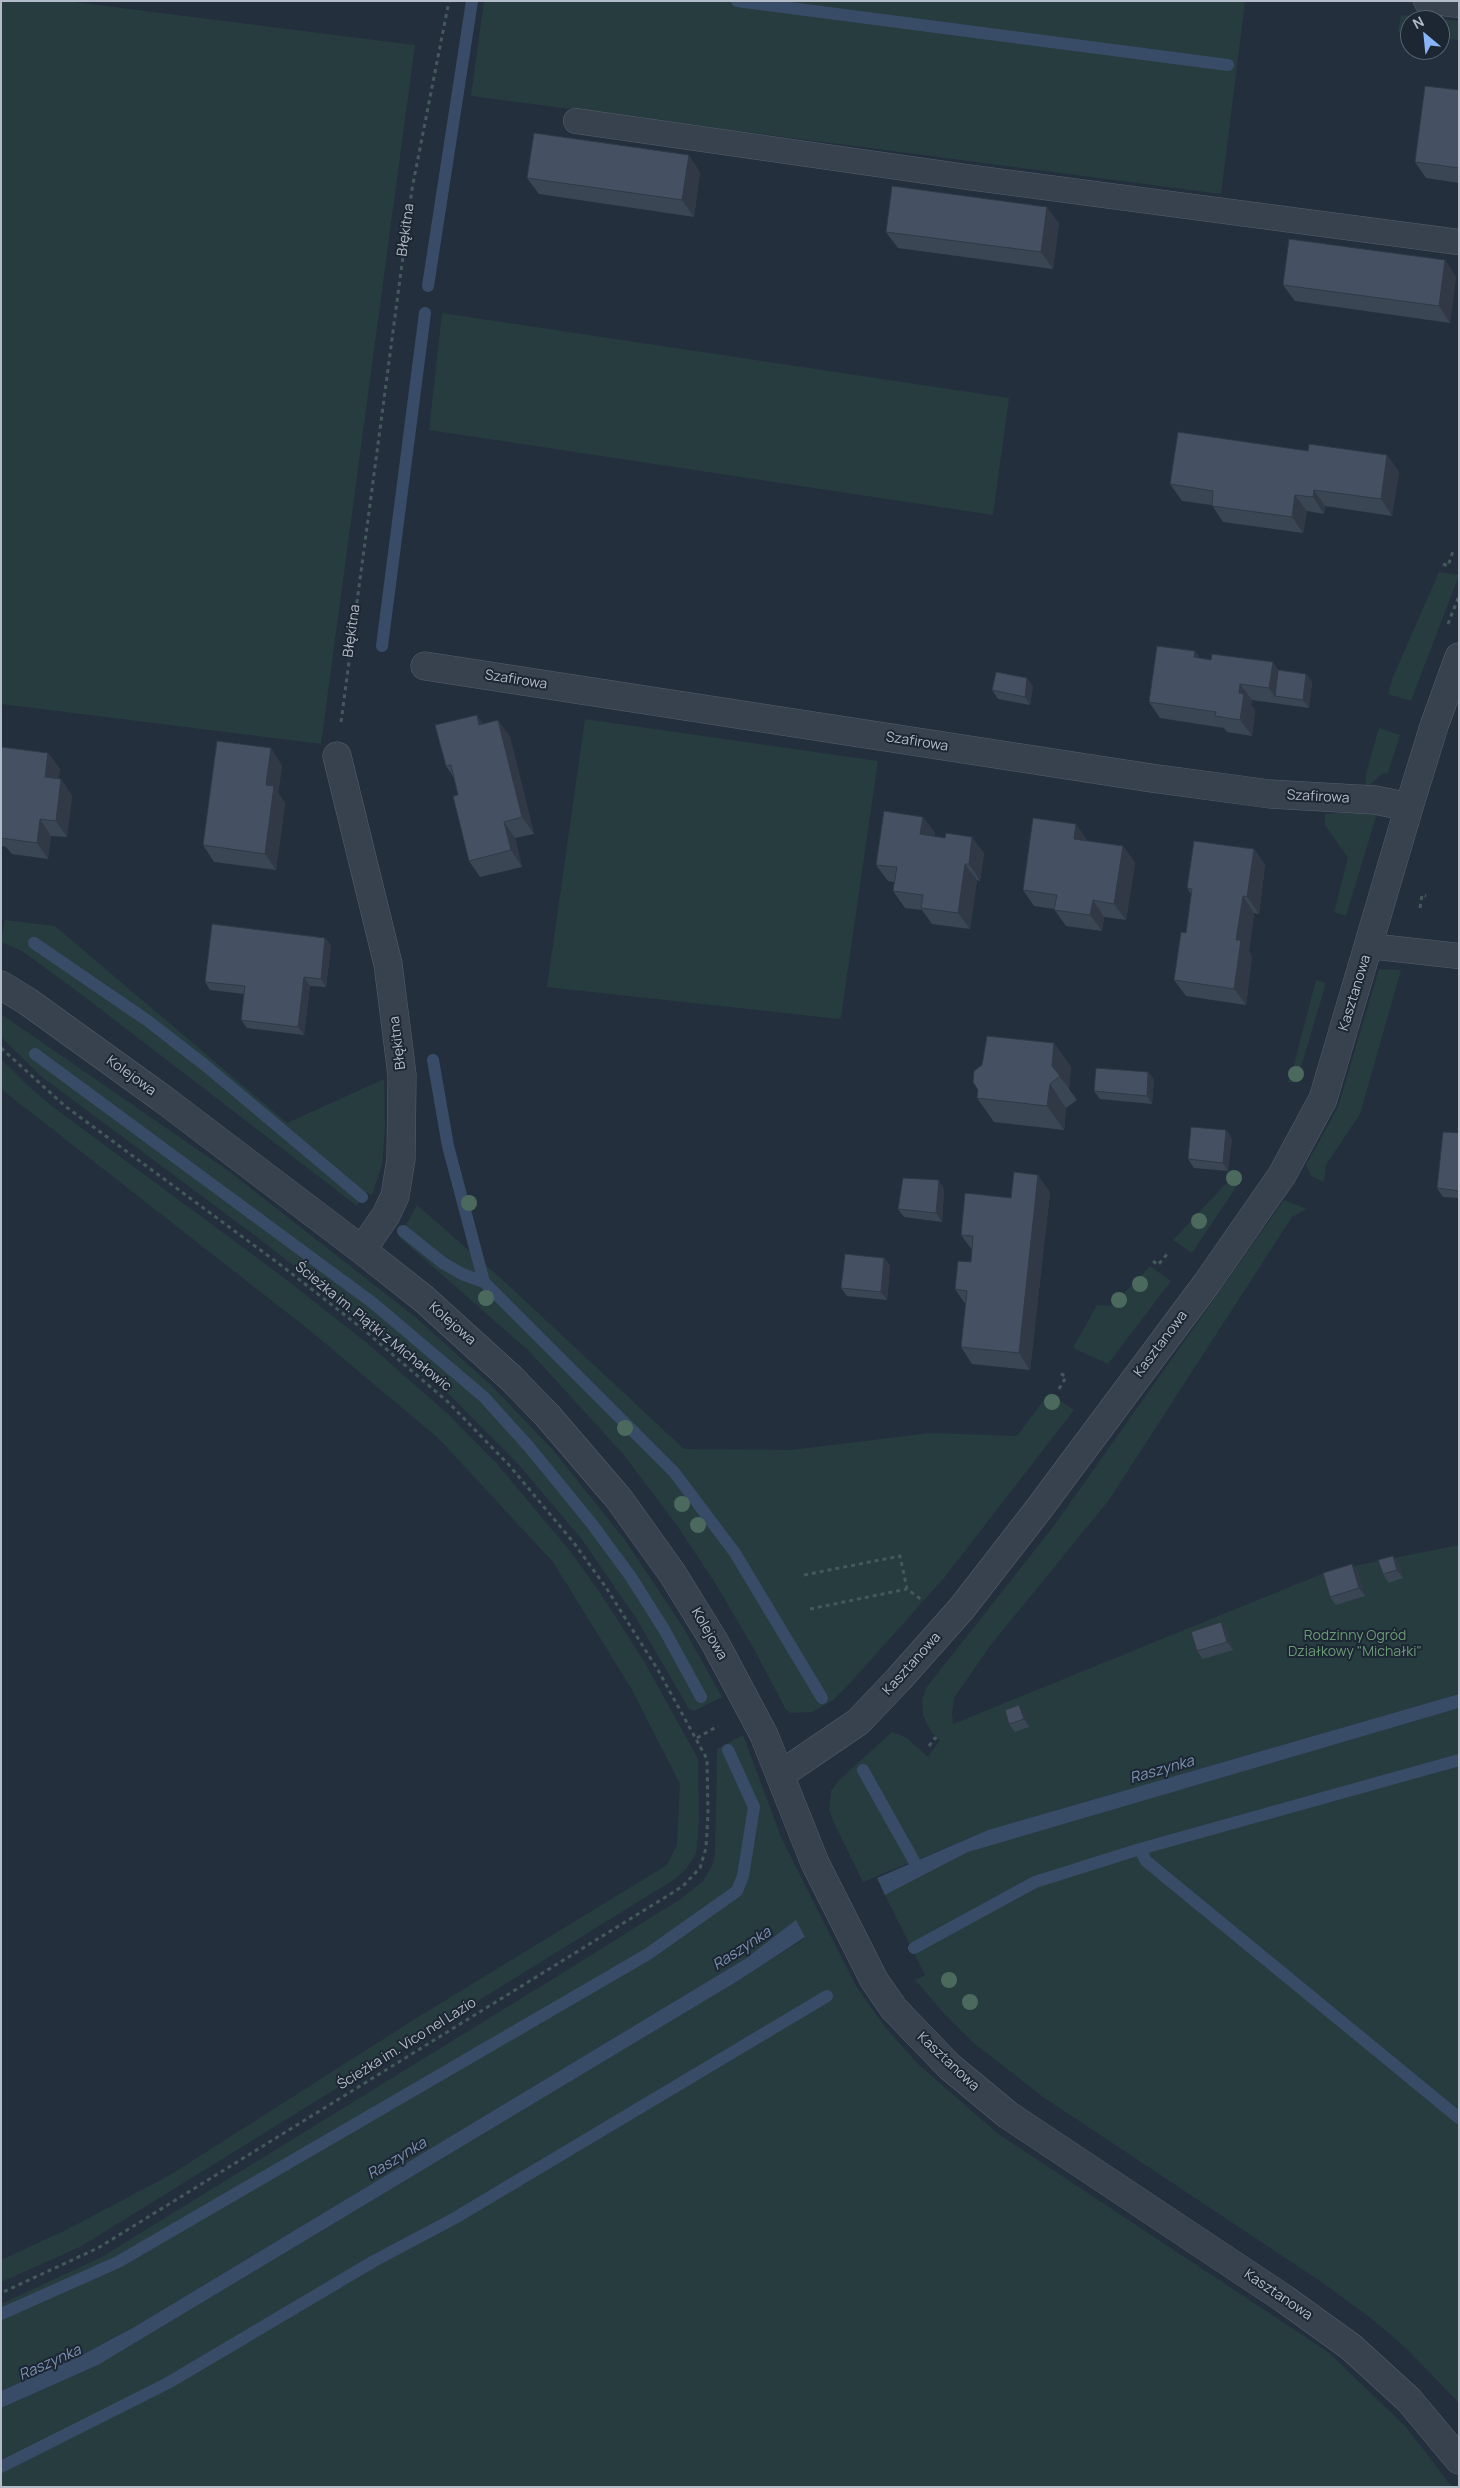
<!DOCTYPE html>
<html>
<head>
<meta charset="utf-8">
<style>
  body { margin:0 }
  #map { position:relative; width:1460px; height:2488px; overflow:hidden; background:#242f3e; font-family:Manrope,sans-serif }
  canvas { display:block }
  .frame { position:absolute; inset:0; border:2px solid #b4bcc9; pointer-events:none }
  .north { position:absolute; left:1400px; top:10px; width:50px; height:50px; box-sizing:border-box; background:#1d2633; border:1px solid #59626f; border-radius:50%; rotate:332deg; font-size:14px; font-weight:700; line-height:20px; text-align:center; color:#b4bcc9 }
  .north::after { content:''; display:block; margin:auto; width:18px; height:22px; background:#8ab4f8; clip-path:polygon(50% 0,100% 100%,50% 72%,0 100%) }
</style>
</head>
<body>
<div id="map">
<canvas width="1460" height="2488"></canvas>
<div class="frame"></div>
<div class="north">N</div>
</div>
<script>
const context = document.querySelector('canvas').getContext('2d');
context.lineJoin = 'round';
function fill(path, color) {
  context.fillStyle = color;
  context.fill(path, 'evenodd');
}
function toPath(rows) {
  const path = new Path2D();
  for (const r of rows) {
    path.moveTo(r[0], r[1]);
    for (let i = 2; i < r.length; i += 2) path.lineTo(r[i], r[i + 1]);
  }
  return path;
}
function stroke(path, color, width, dash) {
  context.strokeStyle = color;
  context.lineWidth = width;
  context.lineCap = dash ? 'butt' : 'round';
  context.setLineDash(dash || []);
  context.stroke(path);
}
function label(font, color, halo, rows, align = 'center') {
  context.font = font + ' Manrope,sans-serif';
  context.lineWidth = 4;
  context.setLineDash([]);
  context.textBaseline = 'middle';
  context.strokeStyle = halo;
  context.fillStyle = color;
  for (const [text, x, y, turn = 0] of rows) {
    context.save();
    context.translate(x, y);
    context.rotate((+turn || 0) * Math.PI / 180);
    context.textAlign = isNaN(turn) ? turn : align;
    if (halo) context.strokeText(text, 0, 0);
    context.fillText(text, 0, 0);
    context.restore();
  }
}
fill(toPath([
  [1,1,66,1,415,45,321,744,1,704],
  [484,1,1245,1,1221,194,471,96],
  [1401,15,1459,21,1459,40,1440,38,1440,20,1410,20,1410,34,1398,32],
  [442,313,1009,398,993,515,429,430],
  [1439,572,1459,575,1411,701,1388,694,1393,677],
  [585,719,878,761,841,1017,839,1019,547,987],
  [1379,728,1400,735,1388,773,1382,774,1365,789,1366,774],
  [1378,810,1346,916,1334,912,1348,858,1325,825,1325,814],
  [5,920,55,926,287,1123,384,1079,385,1128,382,1165,372,1195,366,1192,357,1206,82,995,22,951,1,942],
  [1379,969,1401,970,1360,1114,1326,1165,1324,1182,1311,1176,1306,1165,1338,1107],
  [1316,980,1326,983,1302,1064,1295,1082,1288,1082,1293,1068],
  [1,1014,230,1172,414,1316,491,1385,553,1450,625,1540,683,1627,722,1697,694,1711,689,1709,636,1618,583,1541,520,1466,441,1386,367,1323,265,1243,42,1077,1,1037],
  [1,1059,28,1086,53,1107,279,1274,367,1343,448,1414,498,1465,570,1551,601,1594,645,1663,698,1759,699,1821,696,1854,686,1869,675,1879,80,2247,1,2282,1,2260,68,2229,170,2175,418,2017,667,1865,677,1845,680,1784,631,1688,553,1562,438,1438,313,1333,1,1089],
  [1234,1175,1241,1180,1192,1253,1173,1240],
  [1284,1200,1307,1209,1292,1217,1109,1500,990,1646,954,1698,952,1713,953,1724,1329,1571,1459,1545,1459,1694,989,1830,863,1882,834,1823,829,1809,831,1791,839,1780,892,1732,907,1738,928,1757,940,1740,932,1733,923,1716,922,1700,926,1688,1053,1527],
  [417,1205,506,1283,684,1449,791,1450,930,1433,1017,1436,1049,1393,1074,1410,944,1578,851,1682,832,1701,812,1712,791,1713,786,1710,754,1649,717,1586,676,1524,623,1454,530,1352,399,1237],
  [1150,1266,1171,1281,1108,1364,1073,1348,1097,1305,1112,1306],
  [1459,1708,1459,2403,1406,2348,1368,2316,1323,2283,1043,2097,975,2044,948,2018,915,1980,925,1975,885,1895,968,1852,1007,1839],
  [743,1735,781,1837,856,1986,886,2028,918,2064,997,2133,1328,2352,1406,2427,1452,2487,1,2487,1,2408,98,2365,741,1979,805,1938,796,1921,745,1959,136,2326,84,2354,1,2391,1,2304,100,2258,577,1964,682,1898,703,1881,712,1866,715,1854,717,1749]
]), '#263c3f');
fill(toPath([
  [1459,1694,1459,1708,968,1852,885,1895,877,1878,988,1830],
  [796,1920,805,1937,741,1979,98,2365,1,2408,1,2391,84,2354,136,2326,745,1959]
]), '#394c67');
stroke(toPath([
  [737,1,1228,65],
  [428,286,472,1],
  [382,646,425,313],
  [34,943,148,1021,206,1066,362,1197],
  [35,1054,373,1303,484,1397,530,1448,592,1524,631,1577,665,1631,701,1697],
  [433,1060,448,1146,484,1282],
  [403,1231,443,1263,462,1274,484,1282,674,1472,735,1553,822,1698],
  [863,1770,919,1870],
  [1140,1849,1146,1861,1459,2118],
  [914,1948,1035,1882,1140,1849,1459,1760],
  [1,2314,118,2262,648,1954,737,1891,743,1876,754,1807,728,1750],
  [1,2467,168,2383,374,2261,455,2218,827,1996]
]), '#394c67', 12);
const service = toPath([
  [1426,1,1459,5],
  [576,121,967,177,1459,242],
  [1369,946,1459,956]
]);
const minor = toPath([
  [425,666,1151,778,1270,794,1375,800,1409,807],
  [337,756,388,964,402,1075,401,1159,395,1196,386,1215,362,1250],
  [1,985,27,1001,163,1099,362,1250,424,1299,511,1378,547,1415,619,1499,672,1573,714,1641,764,1735,815,1863,874,1980,894,2009,950,2067,1008,2115,1283,2298,1351,2347,1409,2400,1459,2460],
  [780,1775,858,1722,898,1680,962,1608,1038,1510,1207,1283,1282,1175,1323,1099,1409,807,1434,726,1459,657]
]);
stroke(service, '#565f6c', 26);
stroke(minor, '#565f6c', 29);
stroke(toPath([
  [1443,564,1448,566,1453,551],
  [1448,624,1459,596],
  [341,722,412,189,449,1],
  [1420,908,1422,895,1426,896],
  [1,1048,65,1106,278,1263,364,1330,448,1402,509,1465,574,1543,605,1586,658,1670,707,1759,708,1814,706,1848,700,1868,683,1886,672,1893,98,2248,1,2293],
  [1153,1261,1158,1265,1168,1253],
  [1059,1389,1066,1377,1060,1373],
  [804,1575,900,1556,907,1589,922,1600],
  [810,1609,907,1589],
  [697,1738,718,1726],
  [929,1746,935,1738,940,1741]
]), '#44595c', 3, [4, 4]);
stroke(service, '#38414e', 25);
stroke(minor, '#38414e', 28);
context.fillStyle = '#4b6a5d';
for (const [x, y] of [
  [1296,1074],
  [1234,1178],
  [469,1203],
  [1199,1221],
  [1140,1284],
  [486,1298],
  [1119,1300],
  [1052,1402],
  [625,1428],
  [682,1504],
  [698,1525],
  [949,1980],
  [970,2002]
]) {
  context.beginPath();
  context.arc(x, y, 8, 0, 2 * Math.PI);
  context.fill();
}
fill(toPath([
  [1459,90,1459,183,1426,178,1415,162],
  [700,172,694,217,539,194,527,178],
  [1059,223,1053,269,898,248,886,232],
  [1445,260,1456,277,1450,323,1295,301,1283,285],
  [1308,451,1387,455,1399,472,1392,516,1325,506,1324,514,1307,511,1303,533,1223,522,1212,505,1182,501,1170,484],
  [1195,651,1200,658,1211,660,1273,662,1278,670,1306,674,1312,682,1309,708,1252,700,1251,705,1255,710,1252,736,1227,732,1224,728,1160,718,1149,702],
  [1033,686,1030,705,998,699,992,690],
  [498,720,510,737,534,834,515,838,522,867,480,877,469,861,458,795,454,778,446,766,483,724],
  [1,747,48,753,60,769,58,779,61,779,72,796,67,837,51,836,48,859,12,854,6,847,2,846,1,852],
  [282,765,278,793,285,803,276,870,214,862,203,845],
  [923,817,935,833,934,836,984,853,980,881,977,880,970,929,932,924,922,910,905,908,893,891,894,882,888,881,876,865],
  [1088,841,1123,846,1135,863,1126,920,1104,917,1102,931,1066,926,1054,909,1034,906,1023,890],
  [1254,849,1265,865,1259,914,1254,913,1249,951,1252,957,1246,1005,1186,996,1174,980,1186,933,1191,894,1187,888],
  [325,938,331,946,326,987,310,986,304,1035,247,1028,241,1020,244,994,210,990,205,982],
  [1054,1043,1071,1067,1069,1089,1077,1100,1066,1108,1064,1130,994,1122,977,1098],
  [1148,1072,1154,1080,1152,1104,1100,1099,1094,1091],
  [1226,1130,1232,1139,1228,1171,1194,1168,1188,1159],
  [1459,1133,1459,1198,1443,1197,1437,1188],
  [944,1189,942,1222,904,1217,898,1209],
  [1050,1192,1030,1370,972,1364,961,1347,966,1305,955,1289,971,1262,972,1250,961,1235,1011,1198],
  [884,1258,890,1266,887,1300,847,1296,841,1288],
  [1393,1556,1399,1564,1403,1578,1389,1583,1383,1574],
  [1352,1564,1358,1572,1365,1596,1336,1605,1330,1597],
  [1227,1631,1233,1650,1203,1659,1197,1651],
  [1025,1713,1029,1727,1015,1732,1009,1724]
]), '#3b4654');
fill(toPath([
  [689,155,700,172,694,217,682,200],
  [1047,207,1059,223,1053,269,1041,252],
  [1445,260,1456,277,1450,323,1439,306],
  [1387,455,1399,472,1392,516,1381,499],
  [1314,490,1325,506,1324,514,1313,497],
  [1295,495,1307,511,1303,533,1292,517],
  [1195,651,1207,668,1194,657],
  [1273,662,1284,678,1275,696,1269,688],
  [1306,674,1312,682,1309,708,1303,700],
  [1027,678,1033,686,1030,705,1025,697],
  [1240,684,1252,700,1251,705,1255,710,1252,736,1240,720,1239,693],
  [477,715,488,731,479,725],
  [498,720,510,737,534,834,522,817],
  [271,748,282,765,278,793,285,803,276,870,265,854,266,785],
  [48,753,60,769,56,794,45,777],
  [61,779,72,796,67,837,56,821],
  [923,817,935,833,932,851,920,834],
  [40,819,51,836,48,859,37,843],
  [504,822,515,838,522,867,511,850],
  [1076,824,1088,841,1074,839],
  [972,837,984,853,980,881,969,864],
  [1123,846,1135,863,1126,920,1114,904],
  [1254,849,1265,865,1259,914,1247,897],
  [965,864,977,880,970,929,958,913],
  [1243,896,1254,913,1249,951,1252,957,1246,1005,1234,989,1236,940],
  [1093,900,1104,917,1102,931,1090,915],
  [325,938,331,946,326,987,321,979],
  [304,977,310,986,304,1035,298,1027],
  [1054,1043,1071,1067,1069,1089,1052,1066],
  [1148,1072,1154,1080,1152,1104,1147,1096],
  [1050,1084,1066,1108,1064,1130,1047,1106],
  [1226,1130,1232,1139,1228,1171,1223,1163],
  [1038,1175,1050,1192,1030,1370,1019,1353],
  [939,1180,944,1189,942,1222,936,1213],
  [884,1258,890,1266,887,1300,881,1292],
  [1393,1556,1399,1564,1403,1578,1397,1570],
  [1352,1564,1358,1572,1365,1596,1359,1588],
  [1221,1622,1227,1631,1233,1650,1227,1642],
  [1019,1705,1025,1713,1029,1727,1024,1719]
]), '#303945');
const building = toPath([
  [1425,86,1459,90,1459,168,1415,162,1425,86],
  [534,133,689,155,682,200,527,178,534,133],
  [892,186,1047,207,1041,252,886,232,892,186],
  [1289,239,1445,260,1439,306,1283,285,1289,239],
  [1178,432,1308,451,1309,444,1387,455,1381,499,1314,490,1313,497,1295,495,1292,517,1212,506,1213,491,1170,484,1178,432],
  [1157,646,1195,651,1194,657,1211,660,1212,654,1273,662,1269,688,1240,684,1239,693,1244,694,1240,720,1215,716,1216,712,1149,702,1157,646],
  [1278,670,1306,674,1303,700,1275,696,1278,670],
  [996,672,1027,678,1025,697,992,690,996,672],
  [477,715,479,725,498,720,522,817,504,822,511,850,469,861,453,796,458,795,451,765,446,766,435,725,477,715],
  [217,741,271,748,266,785,274,786,265,854,203,845,217,741],
  [1,747,48,753,45,777,61,779,56,821,40,819,37,843,1,838,1,747],
  [884,811,923,817,920,834,945,838,946,833,972,837,969,864,965,864,958,913,921,908,923,895,893,891,897,867,876,865,884,811],
  [1033,818,1076,824,1074,839,1123,846,1114,904,1093,900,1090,915,1054,910,1057,895,1023,890,1033,818],
  [1194,841,1254,849,1247,897,1243,896,1236,940,1241,940,1234,989,1174,980,1181,932,1186,933,1192,889,1187,888,1194,841],
  [212,924,325,938,321,979,304,977,298,1027,241,1020,245,986,205,982,212,924],
  [987,1036,1054,1043,1052,1066,1060,1076,1050,1084,1047,1106,977,1098,978,1090,973,1082,974,1071,982,1065,987,1036],
  [1096,1068,1148,1072,1147,1096,1094,1091,1096,1068],
  [1191,1127,1226,1130,1223,1163,1188,1159,1191,1127],
  [1443,1132,1459,1133,1459,1191,1437,1188,1443,1132],
  [1014,1172,1038,1175,1019,1353,961,1347,967,1291,955,1289,958,1261,971,1262,973,1236,961,1235,965,1193,1011,1198,1014,1172],
  [903,1178,939,1180,936,1213,898,1209,903,1178],
  [845,1254,884,1258,881,1292,841,1288,845,1254],
  [1393,1556,1397,1570,1383,1574,1378,1560,1393,1556],
  [1352,1564,1359,1588,1330,1597,1323,1573,1352,1564],
  [1221,1622,1227,1642,1197,1651,1191,1632,1221,1622],
  [1019,1705,1024,1719,1009,1724,1005,1710,1019,1705]
]);
fill(building, '#455162');
stroke(building, '#303945', 1);
label('14px', '#b4bcc9', '#1d2633', [
  ["Błękitna",406,230,-82],
  ["Błękitna",352,631,-82],
  ["Szafirowa",516,680,9],
  ["Szafirowa",917,742,9],
  ["Szafirowa",1318,797,3],
  ["Kasztanowa",1355,993,-73],
  ["Błękitna",398,1043,-97],
  ["Kolejowa",131,1076,36],
  ["Kolejowa",452,1324,41],
  ["Ścieżka im. Piątki z Michałowic",373,1327,39],
  ["Kasztanowa",1161,1344,-53],
  ["Kolejowa",709,1634,60],
  ["Kasztanowa",912,1664,-48],
  ["Ścieżka im. Vico nel Lazio",407,2044,-32],
  ["Kasztanowa",948,2062,43],
  ["Kasztanowa",1278,2295,34]
]);
label('14px', '#6b9a76', '#1d2633', [
  ["Rodzinny Ogród",1355,1636],
  ["Działkowy \"Michałki\"",1355,1652]
]);
label('italic 15px', '#7c92b1', '#1d2633', [
  ["Raszynka",1162,1770,-16],
  ["Raszynka",742,1949,-33],
  ["Raszynka",397,2159,-31],
  ["Raszynka",50,2363,-24]
]);
</script>
</body>
</html>
